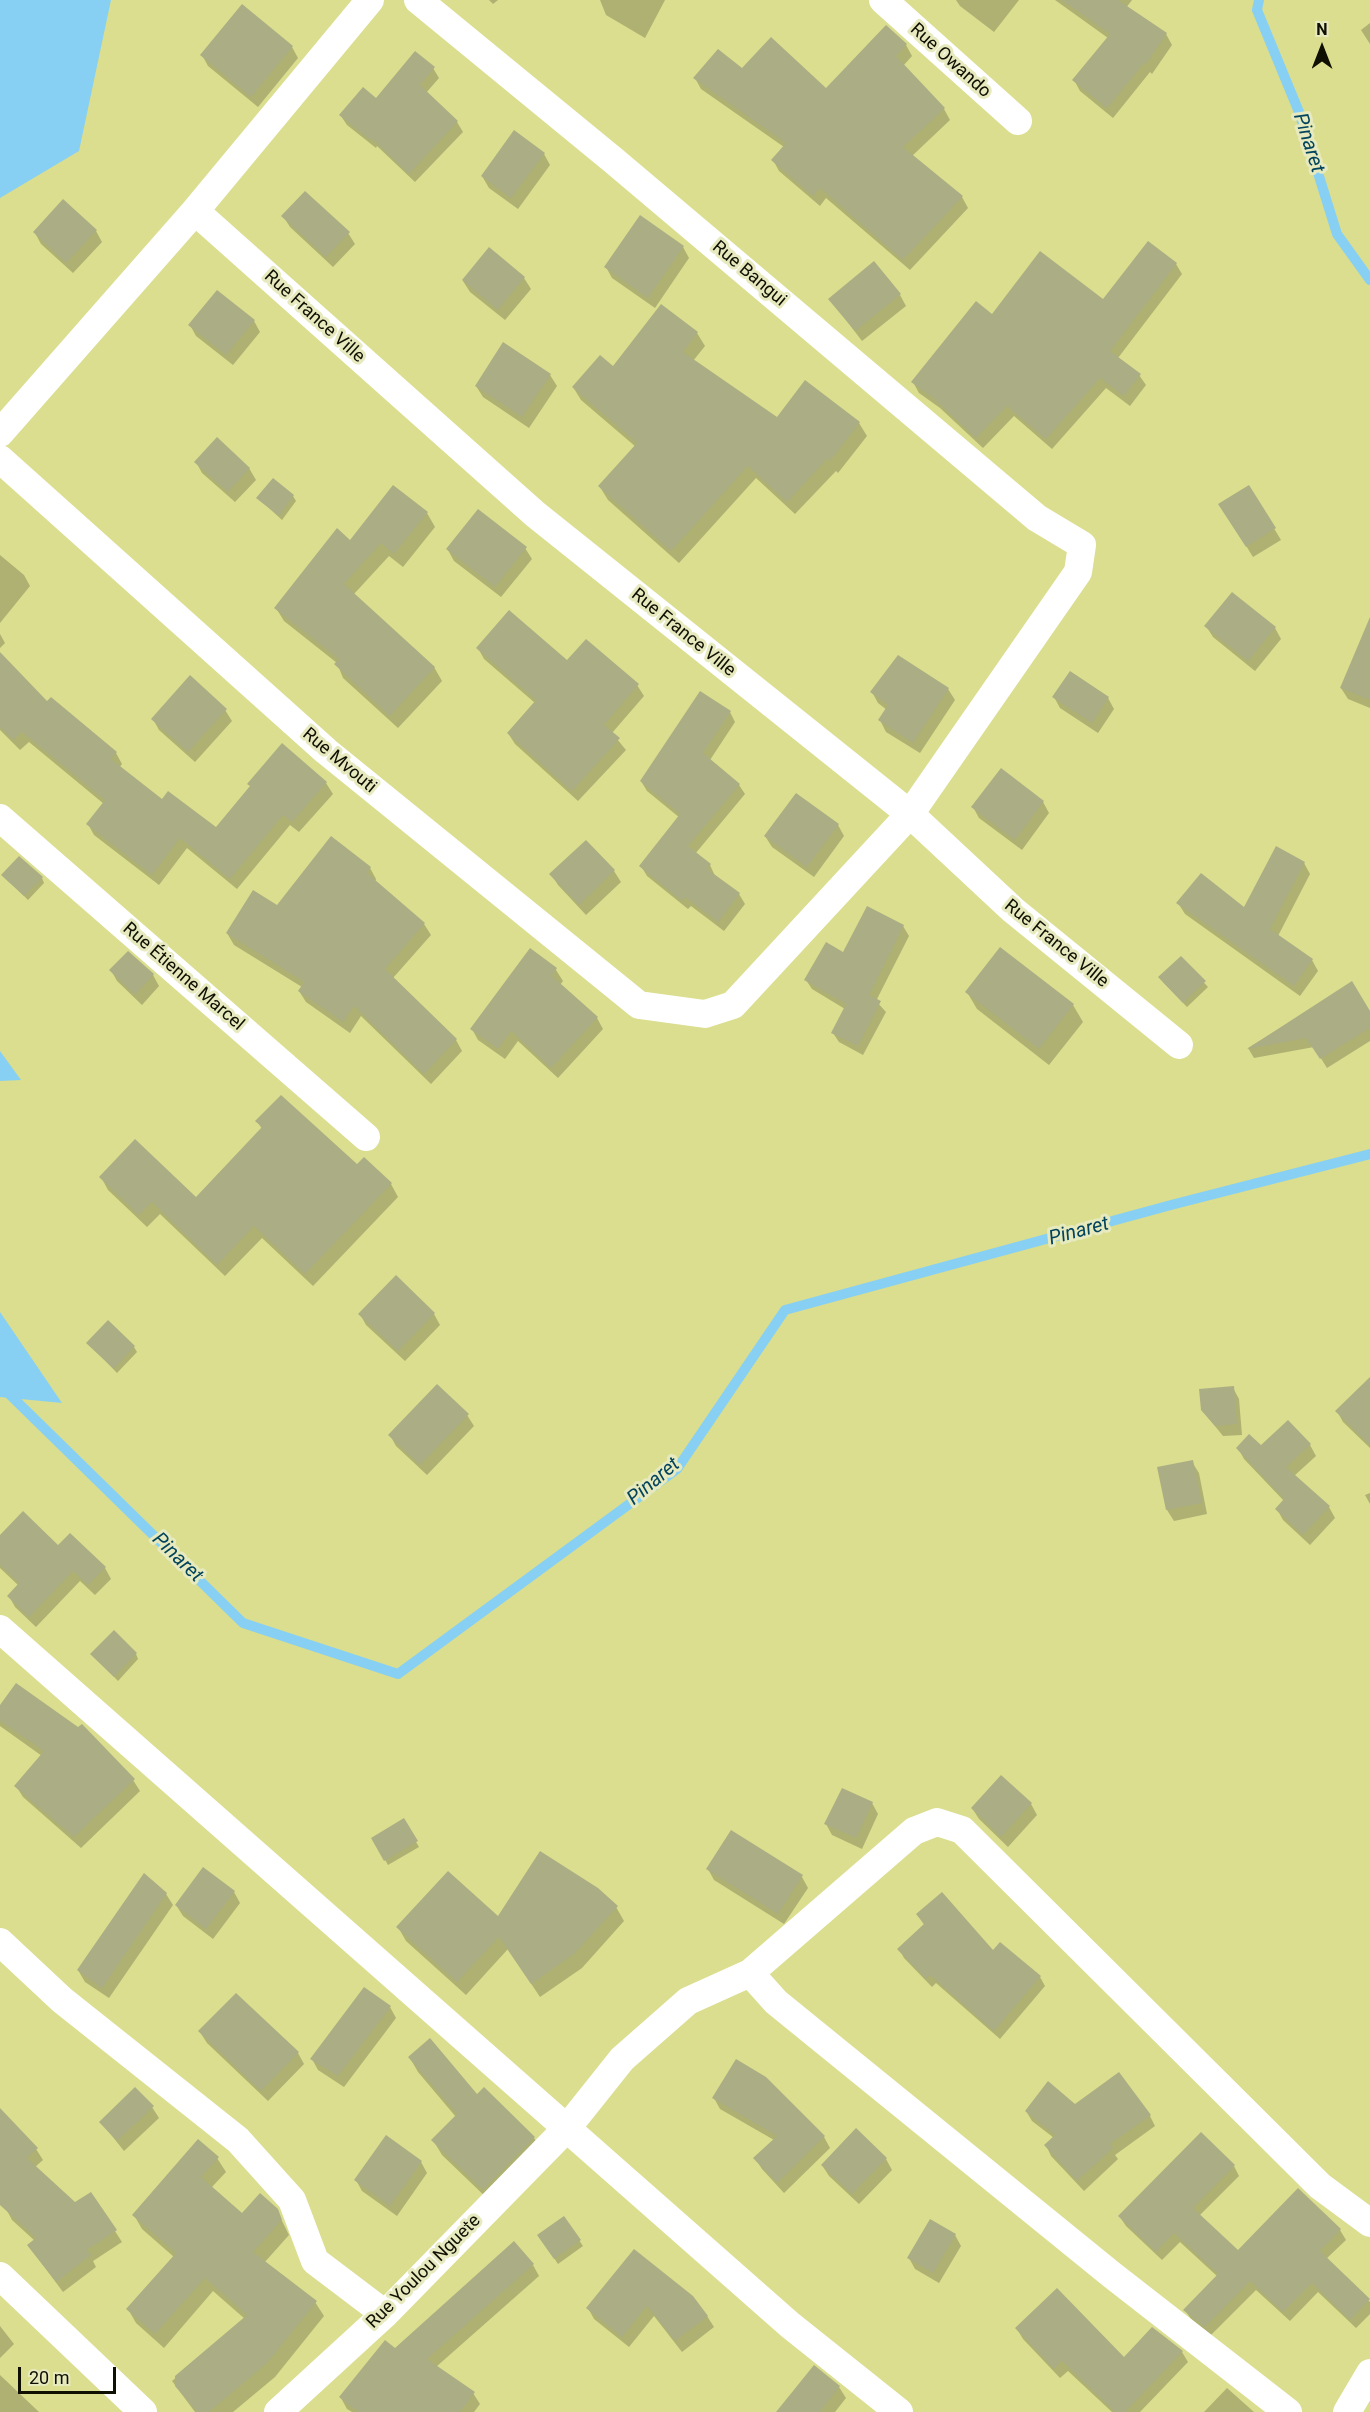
<!DOCTYPE html>
<html>
<head>
<meta charset="utf-8">
<style>
  body { margin:0 }
  #map { position:relative; width:1370px; height:2412px; overflow:hidden; background:#e7eabe; font-family:Roboto,sans-serif }
  canvas { display:block }
  .north { position:absolute; left:1292px; top:18px; width:60px; height:60px; -webkit-text-stroke:4px #e7eabe; paint-order:stroke; rotate:0deg; font-size:16px; font-weight:700; line-height:24px; text-align:center; color:#0f0f02 }
  .north::after { content:''; display:block; margin:auto; width:21px; height:27px; background:#0f0f02; clip-path:polygon(50% 0,100% 100%,50% 72%,0 100%) }
  .scale { position:absolute; left:18px; top:2367px; width:98px; height:27px; box-sizing:border-box; border:3px solid #0f0f02; border-top:0; padding-left:8px; font-size:18px; line-height:21px; white-space:nowrap; color:#0f0f02; -webkit-text-stroke:4px #e7eabe; paint-order:stroke }
</style>
</head>
<body>
<div id="map">
<canvas width="1370" height="2412"></canvas>
<div class="north">N</div>
<div class="scale">20 m</div>
</div>
<script>
const context = document.querySelector('canvas').getContext('2d');
context.lineJoin = 'round';
function fill(path, color) {
  context.fillStyle = color;
  context.fill(path, 'evenodd');
}
function toPath(rows) {
  const path = new Path2D();
  for (const r of rows) {
    path.moveTo(r[0], r[1]);
    for (let i = 2; i < r.length; i += 2) path.lineTo(r[i], r[i + 1]);
  }
  return path;
}
function stroke(path, color, width, dash) {
  context.strokeStyle = color;
  context.lineWidth = width;
  context.lineCap = dash ? 'butt' : 'round';
  context.setLineDash(dash || []);
  context.stroke(path);
}
function label(font, color, halo, rows, align = 'center') {
  context.font = font + ' Roboto,sans-serif';
  context.lineWidth = 6;
  context.setLineDash([]);
  context.textBaseline = 'middle';
  context.strokeStyle = halo;
  context.fillStyle = color;
  for (const [text, x, y, turn = 0] of rows) {
    context.save();
    context.translate(x, y);
    context.rotate((+turn || 0) * Math.PI / 180);
    context.textAlign = isNaN(turn) ? turn : align;
    if (halo) context.strokeText(text, 0, 0);
    context.fillText(text, 0, 0);
    context.restore();
  }
}
fill(toPath([
  [0,0,1370,0,1370,2412,0,2412]
]), '#dade8e');
fill(toPath([
  [0,0,111,0,79,151,0,198],
  [0,1051,21,1080,0,1081],
  [0,1312,62,1403,0,1397]
]), '#87d0f4');
fill(toPath([
  [489,0,498,0,493,4],
  [600,0,665,0,645,38,606,15],
  [956,0,1019,0,994,32,960,6],
  [1055,0,1132,0,1126,8,1166,34,1172,45,1152,74,1150,72,1113,118,1080,91,1074,80,1108,38],
  [243,6,292,47,298,58,258,107,208,66,202,55],
  [1370,23,1370,44,1361,30],
  [906,45,912,56,903,66,944,109,950,120,912,156,962,197,968,208,910,270,826,198,820,206,779,171,773,160,784,147,701,89,695,78,742,70,826,90],
  [433,68,439,78,426,93,457,122,463,132,415,182,377,146,376,148,347,125,341,116,377,100],
  [544,154,550,165,518,209,489,188,482,176],
  [283,216,348,233,355,244,333,267,290,227],
  [96,231,102,242,73,273,41,244,35,233],
  [683,247,689,258,655,308,612,278,606,267],
  [1176,264,1182,274,1118,358,1139,375,1146,385,1130,406,1106,388,1052,449,1014,416,983,448,940,408,919,393,913,382,993,316,1103,301],
  [524,278,531,289,505,320,470,292,463,281],
  [900,295,906,306,862,341,830,299],
  [254,321,260,332,233,365,196,336,190,325],
  [697,333,705,346,693,361,777,419,859,423,867,436,838,473,836,471,795,514,756,478,679,563,608,500,600,487,636,447,581,400,573,387],
  [504,344,550,375,557,386,529,428,483,397,476,386],
  [196,462,249,468,256,480,235,502,202,473],
  [1249,487,1281,540,1253,557,1227,515],
  [293,496,296,501,282,520,258,498],
  [427,513,435,527,403,567,389,556,354,594,434,667,442,681,398,728,343,678,337,663,284,621,276,608,350,542],
  [525,548,532,559,501,597,454,561,448,550],
  [0,555,24,575,30,586,0,623],
  [1206,626,1275,628,1281,639,1255,671,1213,637],
  [0,634,5,643,0,648],
  [1370,642,1370,708,1348,699,1341,688],
  [478,648,568,662,637,685,644,696,612,733,626,750,578,801,515,744,508,733,535,703,484,659],
  [898,657,948,689,955,700,920,753,886,732,880,720,887,710,878,703,872,692],
  [0,663,47,703,116,753,122,764,119,768,162,801,217,830,251,788,249,784,326,783,333,794,299,832,290,825,237,889,187,848,159,885,94,835,88,824,104,804,29,742,20,750,0,730],
  [1054,697,1108,698,1114,709,1098,733,1060,708],
  [225,710,232,721,195,762,159,730,153,719],
  [730,712,735,722,710,760,739,785,745,794,695,854,710,865,715,876,739,894,745,904,724,931,691,906,688,909,647,876,641,866,680,818,647,791,641,781],
  [1043,802,1049,813,1022,850,979,818,973,807],
  [838,825,844,836,814,877,772,847,765,836],
  [586,842,614,871,621,882,586,915,558,885,551,874],
  [1304,863,1310,874,1278,936,1312,960,1318,971,1300,996,1185,914,1178,903,1244,909],
  [370,868,376,879,375,882,424,924,431,935,393,978,456,1040,462,1051,431,1084,361,1016,350,1033,306,1002,299,991,302,987,234,945,227,933,277,907],
  [3,875,42,878,44,883,28,900],
  [903,926,909,936,876,1001,886,1012,863,1055,839,1042,833,1033,845,1009,812,989,806,980,844,954],
  [1000,949,1073,1005,1083,1022,1049,1065,977,1009,967,992],
  [530,950,556,970,563,981,560,985,597,1018,603,1029,558,1078,518,1041,505,1059,478,1040,472,1029],
  [128,953,153,975,159,986,142,1005,117,981,111,970],
  [1181,958,1208,987,1187,1007,1163,982],
  [1351,984,1370,1014,1370,1041,1327,1068,1314,1047,1254,1058,1248,1048],
  [257,1121,391,1184,398,1197,313,1286,262,1238,225,1276,160,1214,147,1227,108,1190,101,1177,197,1199,262,1129],
  [360,1314,434,1314,440,1325,405,1361,366,1325],
  [88,1343,134,1347,137,1352,117,1373],
  [1370,1379,1370,1448,1343,1422,1337,1411],
  [1233,1388,1239,1399,1242,1435,1223,1436,1202,1410],
  [467,1415,474,1426,427,1475,396,1446,390,1435],
  [1310,1445,1316,1456,1294,1476,1329,1507,1335,1518,1310,1545,1283,1520,1277,1509,1284,1501,1244,1459,1238,1448],
  [1192,1462,1199,1473,1207,1514,1174,1521,1167,1510,1159,1468],
  [1370,1493,1370,1504,1365,1495],
  [0,1537,58,1547,105,1568,111,1579,95,1595,80,1581,36,1627,15,1607,9,1596,19,1586,0,1568],
  [92,1654,136,1654,138,1659,118,1681],
  [0,1707,133,1780,140,1791,81,1848,23,1797,16,1786,42,1756,0,1726],
  [1001,1777,1031,1804,1037,1815,1008,1847,979,1819,972,1808],
  [872,1803,878,1814,862,1849,832,1835,826,1824],
  [403,1820,419,1847,388,1865,373,1839],
  [708,1869,802,1877,808,1888,784,1924,714,1880],
  [234,1892,240,1903,213,1939,183,1916,176,1905],
  [166,1894,173,1905,109,1998,85,1982,78,1970],
  [616,1907,624,1921,582,1968,540,1997,508,1949,466,1995,406,1941,398,1927],
  [918,1915,1040,1977,1045,1986,1000,2039,936,1983,932,1987,904,1958,899,1949,925,1926],
  [236,1995,298,2053,304,2064,268,2101,207,2043,200,2032],
  [390,2007,396,2018,344,2087,318,2070,312,2059],
  [410,2058,534,2138,543,2152,493,2204,442,2155,433,2140,456,2117,418,2072],
  [765,2078,824,2137,830,2148,784,2193,762,2169,755,2158,774,2140,720,2109,714,2098],
  [1075,2106,1150,2116,1155,2126,1115,2155,1118,2159,1084,2191,1051,2156,1046,2145,1054,2138,1032,2121,1026,2111],
  [152,2107,159,2118,124,2151,101,2122],
  [0,2110,36,2149,43,2160,35,2167,75,2204,91,2194,122,2242,93,2261,96,2267,63,2292,29,2246,35,2241,12,2220,0,2197],
  [217,2158,226,2172,211,2188,242,2215,276,2209,289,2235,264,2263,315,2302,324,2316,275,2377,233,2412,195,2412,172,2381,245,2319,213,2291,164,2348,136,2323,128,2309,174,2257,142,2229,134,2215],
  [886,2159,892,2170,859,2204,829,2176,822,2165],
  [421,2162,427,2173,397,2216,362,2191,356,2180],
  [1234,2166,1239,2176,1199,2216,1238,2252,1298,2190,1340,2230,1346,2240,1326,2259,1370,2302,1370,2314,1356,2328,1318,2292,1290,2321,1256,2290,1211,2335,1191,2319,1185,2310,1218,2277,1180,2242,1162,2260,1126,2226,1120,2217],
  [564,2218,583,2246,558,2264,542,2240],
  [955,2235,961,2246,939,2283,915,2269,909,2258],
  [635,2251,707,2316,714,2327,682,2352,654,2316,629,2347,594,2319,588,2308],
  [533,2265,539,2276,436,2367,473,2393,480,2404,474,2412,352,2412,347,2409,341,2398,395,2349],
  [0,2326,14,2344,0,2358],
  [1017,2329,1124,2359,1152,2329,1182,2352,1188,2362,1140,2412,1112,2412,1068,2371,1060,2378,1023,2339],
  [814,2367,839,2387,846,2398,835,2412,778,2412],
  [0,2375,39,2412,0,2412],
  [1227,2388,1254,2412,1204,2412]
]), '#0003');
stroke(toPath([
  [1259,0,1257,10,1299,112,1337,234,1370,280],
  [0,1385,243,1623,398,1674,677,1469,785,1310,1171,1205,1370,1154]
]), '#87d0f4', 10);
fill(toPath([
  [1062,0,1118,0,1167,33,1146,64,1144,63,1107,108,1072,80,1110,34],
  [242,4,293,46,251,97,200,55],
  [886,25,907,44,896,56,945,108,903,147,963,196,903,260,820,188,813,196,771,160,786,143,693,78,718,49,742,68,771,37,826,88],
  [415,51,435,67,420,85,458,121,409,174,371,138,370,140,339,115,363,87,376,98],
  [514,130,545,153,511,198,481,176],
  [305,191,350,232,326,257,281,216],
  [63,199,97,230,66,263,33,232],
  [640,215,684,246,648,298,604,267],
  [1148,241,1177,263,1110,351,1141,374,1124,396,1100,378,1046,439,1007,406,976,438,932,397,911,382,976,301,992,314,1040,251,1103,299],
  [489,247,525,277,498,310,462,280],
  [874,261,901,294,855,331,828,299],
  [217,290,255,320,226,355,188,325],
  [661,304,698,332,683,352,777,417,805,380,860,422,830,461,828,458,787,502,748,466,671,551,598,486,637,443,572,387,600,355,613,366],
  [503,342,551,374,522,417,475,386],
  [217,437,250,468,228,492,194,462],
  [273,478,294,495,279,516,256,498],
  [393,485,428,512,394,554,381,543,344,584,435,667,390,716,334,664,339,659,274,608,337,528,350,540],
  [1249,485,1276,528,1246,547,1218,504],
  [478,509,527,547,495,587,446,549],
  [1232,592,1276,627,1248,661,1204,626],
  [509,610,567,660,586,639,639,684,604,725,620,738,572,791,507,733,536,700,476,648],
  [1370,617,1370,700,1340,688],
  [0,652,47,701,51,697,117,752,111,759,162,799,168,791,216,827,250,786,247,784,282,743,327,782,292,822,283,815,230,879,180,838,152,875,86,824,105,800,22,732,13,740,0,727],
  [898,655,949,688,913,743,878,720,888,705,870,692],
  [1070,671,1109,697,1092,723,1052,697],
  [190,675,227,709,188,752,151,719],
  [700,691,731,711,703,753,740,784,688,846,711,864,707,869,740,893,718,922,685,897,682,901,639,866,680,814,640,781],
  [1001,768,1044,801,1015,840,971,807],
  [796,793,839,824,807,867,764,836],
  [331,836,371,867,367,873,425,923,385,969,457,1039,424,1074,354,1006,343,1022,298,991,304,982,226,933,253,890,277,905],
  [586,840,615,870,579,905,549,874],
  [1276,846,1305,862,1270,929,1313,959,1294,986,1176,903,1201,873,1244,907],
  [19,856,43,877,24,896,1,875],
  [867,906,904,925,869,995,881,1001,858,1046,831,1033,846,1004,804,980,826,942,843,952],
  [1000,947,1074,1004,1039,1049,965,992],
  [530,948,557,968,552,976,598,1017,551,1068,511,1031,498,1049,470,1029],
  [128,951,154,974,135,995,109,970],
  [1181,956,1206,981,1183,1003,1158,977],
  [1352,981,1370,1011,1370,1028,1320,1059,1306,1038,1247,1049],
  [281,1095,357,1164,364,1157,392,1183,305,1274,254,1226,217,1265,152,1202,139,1215,99,1177,135,1139,196,1197,262,1127,255,1121],
  [396,1275,435,1313,398,1351,358,1314],
  [108,1320,135,1346,114,1369,86,1343],
  [1370,1377,1370,1445,1335,1411],
  [437,1384,469,1414,420,1465,388,1435],
  [1234,1386,1237,1424,1215,1426,1201,1410,1199,1389],
  [1288,1420,1311,1444,1286,1467,1330,1506,1303,1535,1275,1509,1284,1499,1236,1448,1249,1434,1261,1445],
  [1193,1460,1202,1503,1166,1510,1157,1467],
  [23,1511,58,1545,70,1533,106,1567,88,1585,73,1571,29,1617,7,1596,19,1583,0,1565,0,1535],
  [114,1630,137,1653,114,1677,90,1654],
  [16,1683,78,1727,82,1724,135,1779,74,1837,14,1786,44,1751,0,1721,0,1705],
  [1001,1775,1032,1803,1001,1837,971,1808],
  [842,1788,873,1802,856,1838,824,1824],
  [404,1818,418,1841,384,1861,371,1838],
  [731,1830,803,1875,778,1914,706,1869],
  [540,1851,598,1888,618,1906,574,1954,531,1984,499,1937,457,1982,396,1927,448,1871,498,1916],
  [203,1867,235,1891,206,1929,175,1905],
  [144,1873,167,1893,102,1988,77,1970],
  [942,1892,993,1950,1000,1942,1041,1976,994,2031,930,1975,926,1979,897,1949,924,1924,916,1914],
  [364,1987,391,2006,338,2076,310,2059],
  [236,1993,299,2052,261,2091,198,2031],
  [430,2038,477,2094,484,2087,535,2137,483,2190,431,2140,457,2114,408,2057],
  [736,2059,766,2077,825,2136,777,2183,753,2158,777,2136,712,2098],
  [1119,2072,1151,2115,1110,2144,1113,2148,1077,2181,1044,2145,1055,2135,1025,2111,1048,2081,1075,2104],
  [135,2087,154,2106,117,2141,99,2122],
  [0,2108,38,2148,27,2158,75,2202,91,2192,117,2230,87,2250,91,2255,56,2282,27,2245,36,2238,0,2205],
  [856,2128,887,2158,852,2194,821,2165],
  [1201,2132,1235,2165,1193,2208,1238,2250,1298,2188,1341,2229,1320,2251,1370,2299,1350,2320,1312,2283,1283,2312,1250,2281,1205,2327,1183,2310,1218,2274,1174,2233,1156,2252,1118,2216],
  [386,2135,422,2161,390,2206,354,2180],
  [198,2139,219,2157,201,2177,242,2213,260,2193,278,2209,282,2220,253,2252,317,2301,268,2362,209,2412,197,2412,175,2386,175,2376,247,2315,205,2278,155,2334,126,2309,176,2253,132,2215],
  [564,2216,581,2240,554,2259,537,2235],
  [930,2219,956,2234,933,2273,907,2258],
  [514,2241,534,2264,427,2359,475,2392,460,2412,358,2412,339,2397,385,2340,395,2348],
  [634,2249,693,2296,708,2316,675,2341,647,2306,622,2337,586,2308],
  [1057,2288,1124,2357,1152,2327,1183,2351,1125,2412,1115,2412,1062,2361,1054,2369,1015,2328],
  [814,2365,840,2386,820,2412,776,2412]
]), '#abae84');
stroke(toPath([
  [883,0,1018,121],
  [195,211,535,514,910,814,1013,910,1179,1045],
  [0,433,195,211,370,0],
  [0,459,326,751,639,1005,705,1014,733,1005,910,814,1078,572,1082,545,1037,518,613,160,418,0],
  [0,818,366,1137],
  [0,1629,790,2325,899,2412],
  [0,1942,62,2000,238,2140,292,2200,315,2261,385,2314],
  [750,1973,776,2002,1112,2275,1288,2412],
  [0,2276,143,2412],
  [278,2412,385,2314,567,2128,622,2059,688,2001,750,1973,914,1831,937,1822,962,1830,1320,2186,1370,2223],
  [1347,2412,1370,2373]
]), '#fff', 28);
label('18px', '#0f0f02', '#e7eabe', [
  ["Rue Owando",950,61,42],
  ["Rue Bangui",749,274,40],
  ["Rue France Ville",314,317,42],
  ["Rue France Ville",683,633,39],
  ["Rue Mvouti",339,761,40],
  ["Rue France Ville",1056,944,39],
  ["Rue Étienne Marcel",183,977,41],
  ["Rue Youlou Nguete",424,2272,-45]
]);
label('italic 20px', '#03445c', '#e7eabe', [
  ["Pinaret",1308,143,72],
  ["Pinaret",1079,1232,-15],
  ["Pinaret",654,1482,-40],
  ["Pinaret",177,1558,44]
]);
</script>
</body>
</html>
